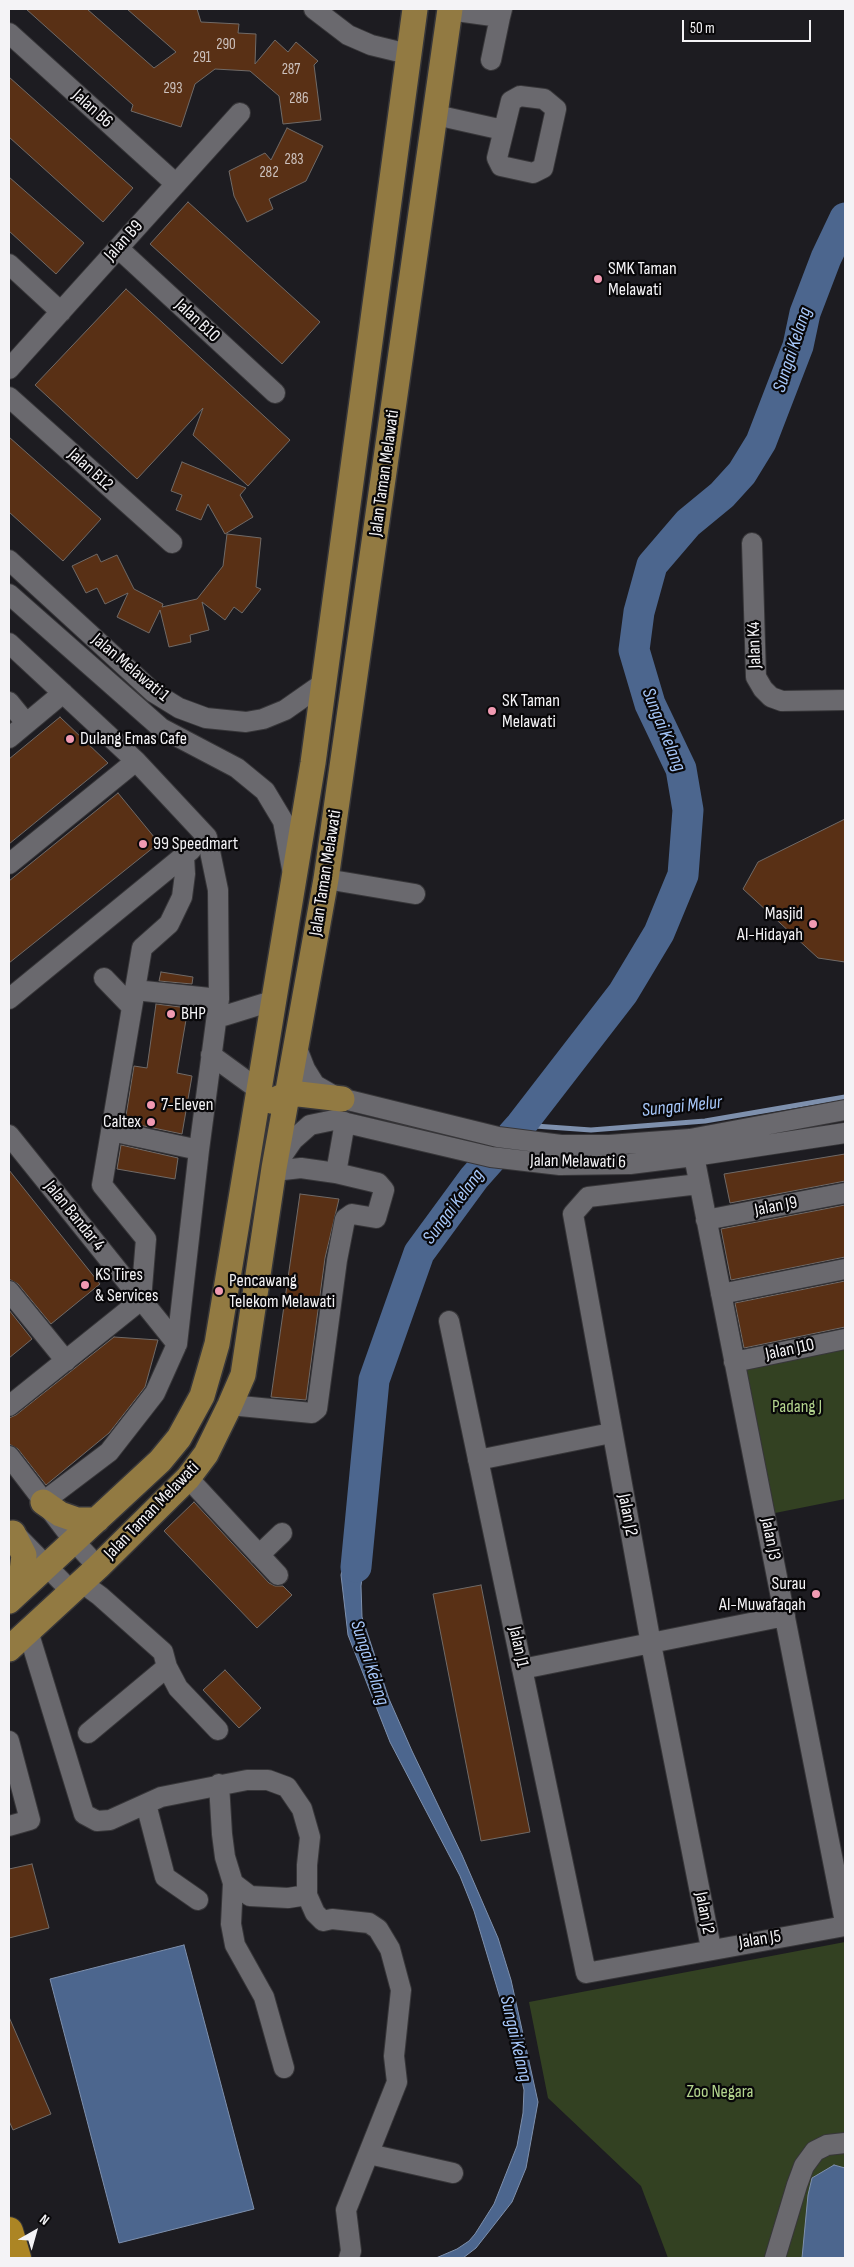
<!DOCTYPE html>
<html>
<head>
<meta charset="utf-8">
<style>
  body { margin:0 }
  #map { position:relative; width:854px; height:2267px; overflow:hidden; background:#1d1c21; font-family:"Sofia Sans Condensed",sans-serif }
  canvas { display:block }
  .frame { position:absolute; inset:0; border:10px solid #f4f3f6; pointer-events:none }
  .north { position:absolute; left:10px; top:2207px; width:50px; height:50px; -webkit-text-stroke:4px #080709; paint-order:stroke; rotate:38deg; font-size:14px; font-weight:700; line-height:20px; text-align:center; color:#f4f3f6 }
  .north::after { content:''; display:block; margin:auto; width:18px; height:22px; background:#f4f3f6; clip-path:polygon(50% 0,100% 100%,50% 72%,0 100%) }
  .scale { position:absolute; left:682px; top:20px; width:129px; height:22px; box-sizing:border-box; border:2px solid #f4f3f6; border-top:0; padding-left:6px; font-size:15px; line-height:18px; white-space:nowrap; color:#f4f3f6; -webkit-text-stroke:4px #080709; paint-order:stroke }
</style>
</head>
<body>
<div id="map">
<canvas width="854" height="2267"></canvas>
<div class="frame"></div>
<div class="north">N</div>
<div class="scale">50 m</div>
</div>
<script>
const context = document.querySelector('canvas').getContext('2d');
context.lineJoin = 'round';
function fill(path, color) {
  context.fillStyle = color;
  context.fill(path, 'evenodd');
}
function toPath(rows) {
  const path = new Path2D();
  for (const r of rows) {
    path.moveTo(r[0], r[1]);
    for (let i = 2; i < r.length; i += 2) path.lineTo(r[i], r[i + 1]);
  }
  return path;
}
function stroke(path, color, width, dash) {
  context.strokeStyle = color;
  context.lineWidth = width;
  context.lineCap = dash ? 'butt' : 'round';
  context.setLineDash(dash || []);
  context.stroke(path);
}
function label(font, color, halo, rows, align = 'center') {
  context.font = font + ' "Sofia Sans Condensed",sans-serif';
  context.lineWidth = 4.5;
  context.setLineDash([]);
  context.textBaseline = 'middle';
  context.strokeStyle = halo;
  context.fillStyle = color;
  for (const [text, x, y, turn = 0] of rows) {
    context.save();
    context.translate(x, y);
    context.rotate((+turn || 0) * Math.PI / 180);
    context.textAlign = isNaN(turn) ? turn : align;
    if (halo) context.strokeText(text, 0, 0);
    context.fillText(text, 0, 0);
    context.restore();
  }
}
fill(toPath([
  [845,1347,845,1499,770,1514,740,1368],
  [845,1942,845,2258,668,2258,641,2186,548,2098,529,2002]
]), '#334122');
const water = toPath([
  [365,1524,366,1548,361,1586,362,1617,389,1699,412,1751,462,1855,498,1938,511,1980,538,2102,526,2168,512,2202,476,2248,463,2258,436,2258,457,2249,469,2241,475,2234,494,2204,517,2146,523,2113,524,2090,510,2031,474,1911,460,1876,390,1742,348,1635,341,1575,352,1525,365,1524],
  [184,1945,254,2209,119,2243,50,1979,184,1945],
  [834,2165,845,2168,845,2258,802,2258,808,2195,812,2178,834,2165]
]);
fill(water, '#4c668e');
stroke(water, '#7e90ad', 1);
stroke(toPath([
  [521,1125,591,1130,705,1121,845,1097]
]), '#7e90ad', 5);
stroke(toPath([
  [356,1567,374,1380,419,1253,474,1178,521,1125,623,993,659,933,683,875,688,810,681,769,650,704,634,650,639,612,652,565,688,523,722,495,742,473,761,442,798,346,805,313,826,258,845,218]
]), '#4c668e', 31);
const building = toPath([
  [26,9,87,9,154,68,176,52,127,9,197,9,201,22,239,24,238,33,256,34,255,64,275,40,288,52,296,42,318,61,314,65,321,120,283,124,279,96,250,71,215,69,195,84,181,127,131,111,133,105,26,9],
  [9,77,133,188,103,222,9,137,9,77],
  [287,128,323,146,306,181,269,199,273,209,247,222,234,196,229,171,265,153,271,160,287,128],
  [9,177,84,243,56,274,9,231,9,177],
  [188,202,320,322,282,364,150,244,188,202],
  [126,289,290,440,248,486,193,435,203,408,137,479,35,385,126,289],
  [9,437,101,519,63,561,9,512,9,437],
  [182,462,246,488,240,495,253,517,225,534,208,504,201,520,176,510,182,495,171,491,182,462],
  [227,534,261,538,256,587,261,589,242,613,234,607,225,620,202,602,209,630,190,635,191,642,169,647,160,610,149,633,117,617,128,593,105,604,97,588,86,593,72,566,97,554,101,562,117,555,134,589,163,604,162,607,197,599,223,566,227,534],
  [60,717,108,763,9,844,9,759,60,717],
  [118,793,159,843,9,963,9,881,118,793],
  [845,819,845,962,818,958,743,889,758,862,845,819],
  [161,972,193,977,192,984,159,981,161,972],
  [156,1004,188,1008,177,1073,192,1076,182,1134,125,1122,134,1066,147,1068,156,1004],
  [121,1145,178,1158,175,1179,117,1169,121,1145],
  [845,1154,845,1181,730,1203,724,1174,845,1154],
  [9,1170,100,1284,51,1324,18,1284,9,1279,9,1170],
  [300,1194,339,1199,325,1258,306,1400,271,1397,300,1194],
  [845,1205,845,1257,731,1280,721,1229,845,1205],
  [845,1281,845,1327,744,1348,735,1303,845,1281],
  [9,1310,32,1339,9,1358,9,1310],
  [114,1337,158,1340,145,1387,109,1433,46,1485,18,1449,9,1444,9,1418,16,1415,114,1337],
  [194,1502,269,1583,275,1586,283,1586,292,1595,257,1628,164,1531,194,1502],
  [481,1585,530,1832,481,1841,433,1594,481,1585],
  [225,1670,261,1708,239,1728,203,1690,225,1670],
  [32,1864,49,1928,9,1938,9,1869,32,1864],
  [9,2017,51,2114,13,2130,9,2121,9,2017]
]);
fill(building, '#593015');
stroke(building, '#706a67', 1);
const minor = toPath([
  [314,9,348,35,371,45,408,54],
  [449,10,500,17,502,9],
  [9,33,176,184],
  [491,60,500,17],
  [520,96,544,99,556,109,543,168,533,173,501,166,497,158,511,101,520,96],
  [436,115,503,130],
  [118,248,275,393],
  [9,264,61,312],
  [9,369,240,113],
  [9,397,172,543],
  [752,543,756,677,763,689,771,697,782,701,845,700],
  [9,560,153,692,179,708,206,718,246,722,263,719,285,710,325,682],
  [9,594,161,728,237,768,265,791,283,821,292,869],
  [9,643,136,761,207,837,218,890,219,999,199,1150,177,1344,155,1393,109,1452,43,1502],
  [9,702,26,723],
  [9,738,63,693],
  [9,864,136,761],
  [326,879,415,894],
  [104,978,132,1007],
  [135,990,219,999],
  [9,999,191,850],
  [217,1018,272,1001],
  [296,1046,305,1069,315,1085,336,1097,498,1137,561,1145,609,1145,690,1139,845,1110],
  [211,1055,259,1090],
  [111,1131,199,1150],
  [9,1135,177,1344],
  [694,1156,845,1922],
  [275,1166,293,1140,310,1125,334,1120,491,1157,560,1165,630,1164,694,1156,845,1133],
  [336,1173,345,1122],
  [699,1184,588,1197,573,1214,651,1644,711,1948],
  [706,1220,845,1193],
  [9,1291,66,1361],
  [721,1294,845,1269],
  [449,1321,586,1973,845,1926],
  [734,1362,845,1339],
  [230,1405,312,1413,317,1409,337,1260,345,1219,352,1214,376,1218,384,1190,378,1183,336,1173,301,1168,274,1171],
  [9,1406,141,1300,146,1239,102,1185,142,948,169,924,182,897,185,874,184,856],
  [9,1456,74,1541,98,1567],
  [478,1460,611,1433],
  [188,1478,278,1575],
  [17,1536,71,1591],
  [259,1555,282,1533],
  [81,1582,100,1596,163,1652,167,1667,178,1688,218,1730],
  [28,1631,84,1814,97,1821,110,1820,161,1797,247,1780,268,1780,287,1787,302,1809,310,1837,307,1865,307,1895,315,1913,323,1921,332,1919,369,1923,378,1929,390,1949,401,1990,394,2056,397,2082,346,2210,351,2251,349,2258],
  [522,1669,785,1616],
  [88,1733,167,1667],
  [9,1741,30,1820,9,1826],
  [219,1784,222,1834,225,1857,233,1883,250,1896,288,1898,307,1895],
  [146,1804,165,1877,198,1900],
  [233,1883,231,1924,235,1945,264,1997,284,2068],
  [369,2154,453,2173],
  [775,2258,797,2185,804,2166,815,2151,827,2145,845,2143]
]);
const major = toPath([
  [272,1101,288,1094,299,1094,342,1099],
  [43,1502,60,1514,77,1520,97,1520],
  [11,1597,21,1580,24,1555,13,1533],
  [9,1601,160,1461,179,1438,202,1396,217,1344,313,763,415,9],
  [9,1649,98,1567,188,1478,206,1454,230,1405,243,1375,274,1168,326,879,450,9]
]);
const highway = toPath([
  [9,2231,17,2258]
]);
stroke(minor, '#373639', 22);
stroke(major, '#373639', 28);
stroke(highway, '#373639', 30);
stroke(minor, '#6a696e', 20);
stroke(major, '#927a42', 25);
stroke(highway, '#ac8524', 28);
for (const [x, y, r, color] of [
  [598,279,5,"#f19ab2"],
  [492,711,5,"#f19ab2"],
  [70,739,5,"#f19ab2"],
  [143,844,5,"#f19ab2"],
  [813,924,5,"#f19ab2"],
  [171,1014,5,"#f19ab2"],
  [151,1105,5,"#f19ab2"],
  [151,1122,5,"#f19ab2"],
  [85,1285,5,"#f19ab2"],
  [219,1291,5,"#f19ab2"],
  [816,1594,5,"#f19ab2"]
]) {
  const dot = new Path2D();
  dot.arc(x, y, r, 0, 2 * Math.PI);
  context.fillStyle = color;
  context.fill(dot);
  stroke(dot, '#080709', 2);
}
label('15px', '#cdc2be', null, [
  ["290",226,45],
  ["291",202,58],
  ["287",291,70],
  ["293",173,89],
  ["286",299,99],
  ["283",294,160],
  ["282",269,173]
]);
label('18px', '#f4f3f6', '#080709', [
  ["Jalan B6",92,109,42],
  ["Jalan B9",124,241,-48],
  ["Jalan B10",197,321,43],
  ["Jalan B12",90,470,42],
  ["Jalan Taman Melawati",385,473,-82],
  ["Jalan K4",755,645,-92],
  ["Jalan Melawati 1",130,668,40],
  ["Jalan Taman Melawati",326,873,-81],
  ["Jalan Melawati 6",578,1162,1],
  ["Jalan J9",776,1207,-11],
  ["Jalan Bandar 4",74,1216,51],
  ["Jalan J10",790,1350,-12],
  ["Jalan Taman Melawati",152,1511,-46],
  ["Jalan J2",627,1515,79],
  ["Jalan J3",770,1539,79],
  ["Jalan J1",518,1647,78],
  ["Jalan J2",704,1913,79],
  ["Jalan J5",760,1940,-9]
]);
label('18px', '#f4f3f6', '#080709', [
  ["SMK Taman",608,269],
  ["Melawati",608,290],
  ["SK Taman",502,701],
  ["Melawati",502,722],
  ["Dulang Emas Cafe",80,739],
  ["99 Speedmart",153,844],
  ["Masjid",803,914,"right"],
  ["Al-Hidayah",803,935,"right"],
  ["BHP",181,1014],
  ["7-Eleven",161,1105],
  ["Caltex",141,1122,"right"],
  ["KS Tires",95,1275],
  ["& Services",95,1296],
  ["Pencawang",229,1281],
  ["Telekom Melawati",229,1302],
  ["Surau",806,1584,"right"],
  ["Al-Muwafaqah",806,1605,"right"]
], 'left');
label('18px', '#b4d58e', '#080709', [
  ["Padang J",797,1407],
  ["Zoo Negara",720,2092]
]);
label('italic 19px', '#a7c8fb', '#080709', [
  ["Sungai Kelang",793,350,-72],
  ["Sungai Kelang",663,730,68],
  ["Sungai Melur",682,1107,-6],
  ["Sungai Kelang",454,1207,-53],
  ["Sungai Kelang",369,1663,72],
  ["Sungai Kelang",515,2039,77]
]);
</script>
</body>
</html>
